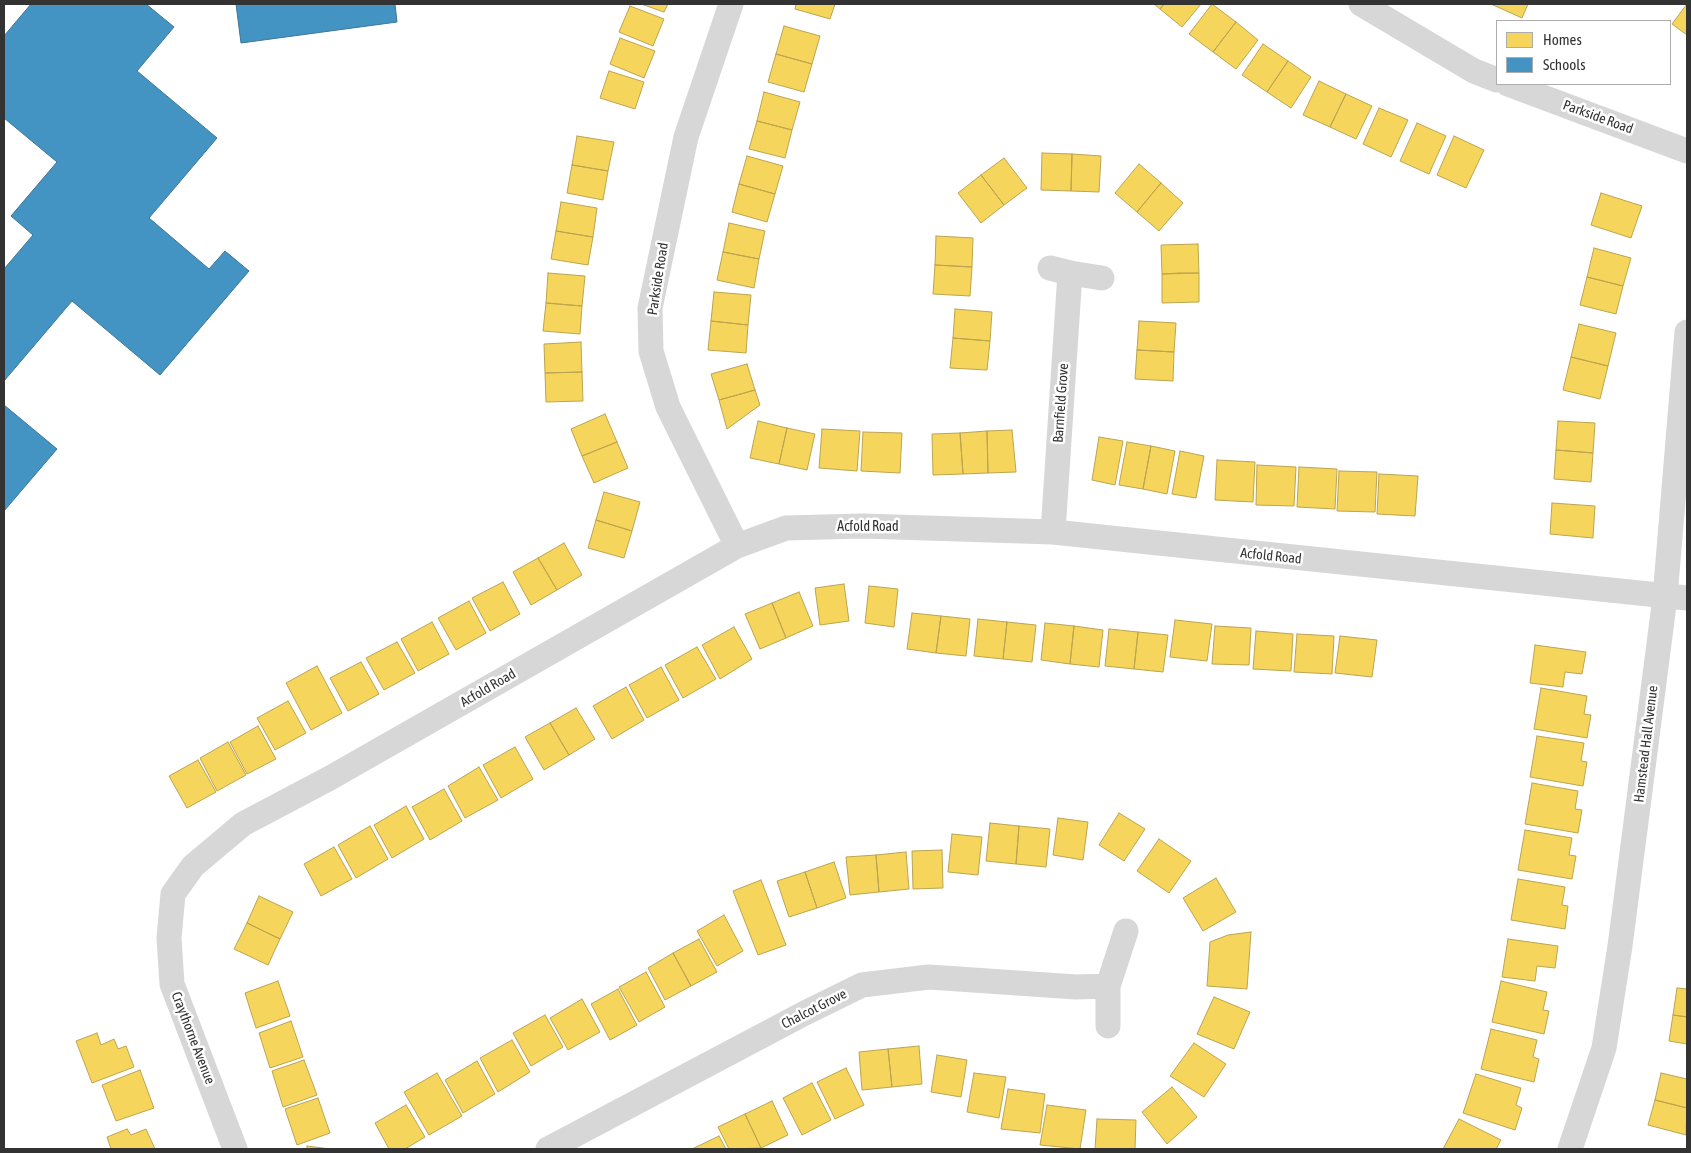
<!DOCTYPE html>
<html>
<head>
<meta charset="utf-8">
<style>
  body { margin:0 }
  #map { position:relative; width:1691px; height:1153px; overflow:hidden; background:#fff; font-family:"Asap Condensed",sans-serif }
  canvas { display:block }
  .frame { position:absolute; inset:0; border:5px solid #333; pointer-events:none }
  .legend { position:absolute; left:1496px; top:20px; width:175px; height:65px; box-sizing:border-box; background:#fff; border:1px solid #adadad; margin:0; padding:6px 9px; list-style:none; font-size:15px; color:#333 }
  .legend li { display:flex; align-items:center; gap:10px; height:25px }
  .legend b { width:25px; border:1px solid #adadad }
</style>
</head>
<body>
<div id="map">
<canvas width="1691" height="1153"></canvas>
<div class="frame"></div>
<ul class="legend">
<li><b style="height:14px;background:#f6d55c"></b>Homes</li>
<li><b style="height:14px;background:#4393c3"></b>Schools</li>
</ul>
</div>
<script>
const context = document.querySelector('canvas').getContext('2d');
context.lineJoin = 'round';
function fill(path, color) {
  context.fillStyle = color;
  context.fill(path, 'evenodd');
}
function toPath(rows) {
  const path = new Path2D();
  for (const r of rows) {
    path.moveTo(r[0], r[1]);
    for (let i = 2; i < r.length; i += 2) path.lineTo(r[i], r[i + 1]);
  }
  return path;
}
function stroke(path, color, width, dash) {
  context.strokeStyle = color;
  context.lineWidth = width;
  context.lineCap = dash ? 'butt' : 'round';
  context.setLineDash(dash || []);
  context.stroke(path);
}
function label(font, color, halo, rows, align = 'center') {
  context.font = font + ' "Asap Condensed",sans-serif';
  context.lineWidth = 5;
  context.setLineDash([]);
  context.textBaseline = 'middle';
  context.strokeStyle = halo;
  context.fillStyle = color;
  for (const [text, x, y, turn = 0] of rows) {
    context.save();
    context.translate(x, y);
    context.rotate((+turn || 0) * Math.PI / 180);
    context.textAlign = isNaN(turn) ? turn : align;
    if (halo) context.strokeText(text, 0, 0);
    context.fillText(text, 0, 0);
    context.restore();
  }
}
const homes = toPath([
  [641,4,668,4,664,12,641,4],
  [796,4,835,4,830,19,795,9,796,4],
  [1154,4,1164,4,1160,9,1154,4],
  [1164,4,1201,4,1182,27,1160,9,1164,4],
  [1212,4,1236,22,1213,52,1189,34,1212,4],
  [1491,4,1528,4,1522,18,1491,4],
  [1687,4,1687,35,1672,24,1687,4],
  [630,6,664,19,653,46,619,32,630,6],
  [1236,22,1258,40,1236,69,1213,52,1236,22],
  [784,26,820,36,812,64,776,54,784,26],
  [620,38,655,51,644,78,610,64,620,38],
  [1263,44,1288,61,1267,92,1242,75,1263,44],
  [776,54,812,64,804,92,768,82,776,54],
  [1288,61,1311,77,1291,108,1267,92,1288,61],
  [609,71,644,82,635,109,600,98,609,71],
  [1319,81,1346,94,1330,127,1303,115,1319,81],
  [764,92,800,102,792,130,757,121,764,92],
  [1346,94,1372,106,1356,139,1330,127,1346,94],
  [1379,108,1408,120,1391,157,1363,144,1379,108],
  [757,121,792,130,785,158,749,149,757,121],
  [1417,123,1446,136,1429,174,1400,161,1417,123],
  [577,136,614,142,608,171,572,165,577,136],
  [1454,136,1484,150,1466,188,1437,175,1454,136],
  [1042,153,1072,154,1071,191,1041,190,1042,153],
  [1072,154,1101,156,1099,192,1071,191,1072,154],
  [747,156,783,166,775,194,739,184,747,156],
  [1004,158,1027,188,1004,205,981,175,1004,158],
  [1139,164,1161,183,1137,212,1115,193,1139,164],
  [572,165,608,171,603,200,567,193,572,165],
  [981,175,1004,205,981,223,958,193,981,175],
  [1161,183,1183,203,1159,231,1137,212,1161,183],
  [739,184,775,194,767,222,732,212,739,184],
  [1601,193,1642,206,1631,238,1591,225,1601,193],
  [561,202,597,208,593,237,556,231,561,202],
  [729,223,765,231,759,259,723,252,729,223],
  [556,231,593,237,588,265,551,259,556,231],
  [936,236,973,238,972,267,935,265,936,236],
  [1198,244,1199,273,1162,274,1161,245,1198,244],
  [1594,248,1631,258,1623,286,1587,277,1594,248],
  [723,252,759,259,754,288,717,280,723,252],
  [935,265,972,267,970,296,933,294,935,265],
  [548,273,585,276,582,306,546,303,548,273],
  [1179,273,1199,273,1199,302,1162,303,1162,274,1179,273],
  [1587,277,1623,286,1616,314,1580,305,1587,277],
  [714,292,751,295,748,325,711,321,714,292],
  [546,303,582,306,580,334,543,331,546,303],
  [955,309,992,312,990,341,953,338,955,309],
  [711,321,748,325,746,353,708,350,711,321],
  [1139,321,1176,323,1174,352,1137,350,1139,321],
  [1579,324,1616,333,1608,366,1571,357,1579,324],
  [953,338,990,341,987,370,950,368,953,338],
  [581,342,582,372,545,373,544,344,581,342],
  [1137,350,1174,352,1173,381,1135,379,1137,350],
  [1571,357,1608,366,1600,399,1563,390,1571,357],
  [747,364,755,390,719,400,711,374,747,364],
  [582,372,583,401,546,402,545,373,582,372],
  [755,390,760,405,727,429,719,400,755,390],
  [605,414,617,442,582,456,571,429,605,414],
  [758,421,787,428,779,464,750,458,758,421],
  [1558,421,1595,423,1593,453,1556,450,1558,421],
  [787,428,815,434,807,470,779,464,787,428],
  [822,429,860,431,857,471,819,468,822,429],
  [1012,430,1016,472,988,473,987,431,1012,430],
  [987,431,988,473,963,474,960,433,987,431],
  [863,432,902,433,900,473,861,471,863,432],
  [960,433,963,474,933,475,932,434,960,433],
  [1099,437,1123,441,1115,485,1092,480,1099,437],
  [617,442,628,468,594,483,582,456,617,442],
  [1127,442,1151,446,1143,489,1119,485,1127,442],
  [1151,446,1175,451,1167,494,1143,489,1151,446],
  [1556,450,1593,453,1591,482,1554,479,1556,450],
  [1180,451,1204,456,1196,498,1172,494,1180,451],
  [1217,460,1255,462,1253,502,1215,500,1217,460],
  [1257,465,1296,467,1294,506,1256,505,1257,465],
  [1299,467,1337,469,1335,509,1297,507,1299,467],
  [1339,471,1377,472,1375,512,1337,511,1339,471],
  [1379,474,1418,476,1415,516,1377,514,1379,474],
  [604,492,640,502,632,531,596,520,604,492],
  [1552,503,1595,506,1593,538,1550,534,1552,503],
  [596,520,632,531,624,558,588,548,596,520],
  [564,543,582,575,557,590,538,558,564,543],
  [538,558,557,590,531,605,513,572,538,558],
  [503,582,520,614,490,631,472,598,503,582],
  [844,584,849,621,820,625,815,588,844,584],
  [869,586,898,589,894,627,865,623,869,586],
  [799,592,813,626,786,638,772,603,799,592],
  [469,601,486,633,456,650,438,618,469,601],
  [772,603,786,638,760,649,745,614,772,603],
  [912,613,941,616,936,653,907,649,912,613],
  [941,616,970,619,966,656,936,653,941,616],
  [978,619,1007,622,1003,659,974,656,978,619],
  [1175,620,1212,624,1207,661,1170,657,1175,620],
  [432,622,449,654,418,671,401,639,432,622],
  [1007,622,1036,625,1032,662,1003,659,1007,622],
  [1045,623,1074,626,1070,664,1041,660,1045,623],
  [1074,626,1103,630,1099,667,1070,664,1074,626],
  [1215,626,1251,628,1249,665,1212,664,1215,626],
  [734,627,752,659,720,679,702,645,734,627],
  [1109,629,1138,632,1134,669,1105,666,1109,629],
  [1256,631,1293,634,1291,671,1253,669,1256,631],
  [1138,632,1168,635,1163,672,1134,669,1138,632],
  [1297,634,1334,636,1332,674,1294,672,1297,634],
  [1340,636,1377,640,1372,677,1335,673,1340,636],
  [397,642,415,673,384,690,366,658,397,642],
  [1535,645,1586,652,1582,674,1565,672,1563,687,1530,683,1535,645],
  [697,647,716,679,683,698,665,665,697,647],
  [361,662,379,694,348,711,330,678,361,662],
  [317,666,342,713,311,730,286,683,317,666],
  [661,667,679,700,647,718,629,685,661,667],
  [626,687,644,720,612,739,593,706,626,687],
  [1541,688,1587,696,1584,714,1591,715,1587,738,1534,729,1541,688],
  [288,701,306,733,275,750,257,718,288,701],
  [576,708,595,739,569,755,550,723,576,708],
  [550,723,569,755,544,770,525,737,550,723],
  [258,726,276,759,247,774,230,742,258,726],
  [1537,736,1584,743,1581,761,1587,762,1583,786,1530,777,1537,736],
  [228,742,246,775,217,791,200,758,228,742],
  [515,747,533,779,501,798,483,765,515,747],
  [198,760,216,792,187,808,169,776,198,760],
  [479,767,498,800,465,818,448,786,479,767],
  [1532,783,1578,791,1575,809,1582,810,1578,833,1525,824,1532,783],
  [444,789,462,821,430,840,412,807,444,789],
  [406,806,424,839,392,858,374,825,406,806],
  [1119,813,1145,829,1124,861,1099,845,1119,813],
  [1058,818,1088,822,1083,860,1053,855,1058,818],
  [990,823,1019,826,1016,864,986,861,990,823],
  [370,826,388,859,356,878,338,845,370,826],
  [1019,826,1050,829,1046,867,1016,864,1019,826],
  [1525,830,1572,838,1569,855,1576,856,1572,879,1518,870,1525,830],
  [952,834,982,837,978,875,948,872,952,834],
  [1159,839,1191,861,1169,893,1137,871,1159,839],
  [334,847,352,879,321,896,304,864,334,847],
  [942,850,943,888,913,889,912,851,942,850],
  [906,852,909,889,879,892,876,855,906,852],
  [876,855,879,892,850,895,846,857,876,855],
  [834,862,846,898,817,908,805,872,834,862],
  [805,872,817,908,789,917,777,881,805,872],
  [1216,878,1236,912,1203,931,1183,898,1216,878],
  [1518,879,1565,887,1562,905,1568,906,1565,929,1511,920,1518,879],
  [761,880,786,945,758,955,733,891,761,880],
  [259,896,293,912,280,939,247,923,259,896],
  [724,915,743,951,717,966,697,931,724,915],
  [247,923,280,939,268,965,234,949,247,923],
  [1251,932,1247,989,1207,986,1210,942,1228,935,1251,932],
  [699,939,717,972,691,986,673,953,699,939],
  [1508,939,1558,946,1555,968,1537,966,1535,981,1502,977,1508,939],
  [673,953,691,986,665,1000,648,968,673,953],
  [646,972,665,1007,639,1022,619,987,646,972],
  [278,981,290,1016,256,1028,245,993,278,981],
  [1501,981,1547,992,1543,1010,1549,1011,1544,1034,1492,1022,1501,981],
  [1677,988,1687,989,1687,1017,1673,1015,1677,988],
  [618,989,637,1025,610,1040,591,1004,618,989],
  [1214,997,1250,1012,1234,1049,1197,1034,1214,997],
  [582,999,600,1032,568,1050,550,1018,582,999],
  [545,1015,563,1047,531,1066,513,1033,545,1015],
  [1673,1015,1687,1017,1687,1044,1669,1041,1673,1015],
  [291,1021,303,1057,270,1068,259,1033,291,1021],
  [1491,1029,1537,1040,1533,1057,1539,1059,1534,1082,1481,1069,1491,1029],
  [97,1033,101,1045,114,1039,118,1049,126,1046,134,1067,92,1083,76,1041,97,1033],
  [512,1040,530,1072,498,1092,480,1058,512,1040],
  [1194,1043,1226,1064,1204,1097,1170,1076,1194,1043],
  [919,1046,922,1084,892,1087,888,1049,919,1046],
  [888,1049,892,1087,862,1090,859,1052,888,1049],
  [937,1055,967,1060,961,1097,931,1092,937,1055],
  [304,1060,317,1095,283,1107,272,1071,304,1060],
  [477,1061,495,1094,463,1113,445,1080,477,1061],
  [846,1068,864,1105,835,1119,817,1082,846,1068],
  [140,1070,154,1108,116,1121,102,1085,140,1070],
  [437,1073,462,1116,429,1135,404,1092,437,1073],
  [974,1073,1006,1077,999,1118,967,1112,974,1073],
  [1661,1073,1687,1079,1687,1108,1655,1100,1661,1073],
  [1476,1074,1521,1088,1516,1105,1522,1108,1515,1130,1463,1113,1476,1074],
  [812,1083,831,1120,802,1135,783,1098,812,1083],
  [1172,1087,1197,1117,1167,1144,1142,1112,1172,1087],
  [1008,1089,1045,1094,1040,1133,1001,1129,1008,1089],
  [318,1098,330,1133,297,1145,285,1109,318,1098],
  [1655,1100,1687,1108,1686,1135,1648,1125,1655,1100],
  [772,1101,788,1135,761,1148,745,1114,772,1101],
  [406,1105,425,1137,405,1149,389,1149,375,1123,406,1105],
  [1047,1105,1086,1110,1080,1149,1040,1145,1047,1105],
  [745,1114,761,1148,729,1149,718,1127,745,1114],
  [1097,1119,1136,1120,1135,1149,1095,1149,1097,1119],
  [1459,1119,1501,1140,1496,1149,1443,1149,1459,1119],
  [127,1129,131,1135,146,1129,155,1149,111,1149,107,1137,127,1129],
  [719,1136,726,1149,692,1149,719,1136],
  [307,1146,330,1149,307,1149,307,1146]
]);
fill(homes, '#f6d55c');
stroke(homes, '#bca450', 1);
const schools = toPath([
  [31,4,146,4,174,27,137,71,217,138,149,218,209,269,225,251,249,271,160,375,72,301,4,381,4,269,33,235,11,216,57,162,4,118,4,36,31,4],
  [236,4,395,4,397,22,241,43,236,4],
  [4,405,57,449,4,511,4,405]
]);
fill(schools, '#4393c3');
stroke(schools, '#3e7698', 1);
stroke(toPath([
  [731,4,686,137,650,308,651,351,668,407,737,546],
  [1361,4,1474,71,1497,80],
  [1508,84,1687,151],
  [1050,268,1070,273,1102,278],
  [1053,532,1070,273],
  [1108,1026,1108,986,1126,931],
  [235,1149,172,984,169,938,173,894,193,866,243,824,330,778,737,546,786,528,863,526,1053,532,1687,598],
  [548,1149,805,1013,862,985,929,977,1076,987,1108,986],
  [1570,1149,1604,1048,1620,946,1665,597,1687,332]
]), '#d7d7d7', 25);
label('14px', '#333', '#fff', [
  ["Parkside Road",1598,117,20],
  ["Parkside Road",658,279,-81],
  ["Barnfield Grove",1061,403,-86],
  ["Acfold Road",868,527],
  ["Acfold Road",1271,556,6],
  ["Acfold Road",488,688,-30],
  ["Hamstead Hall Avenue",1646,744,-83],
  ["Chalcot Grove",814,1009,-27],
  ["Craythorne Avenue",193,1038,69]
]);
</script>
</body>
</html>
